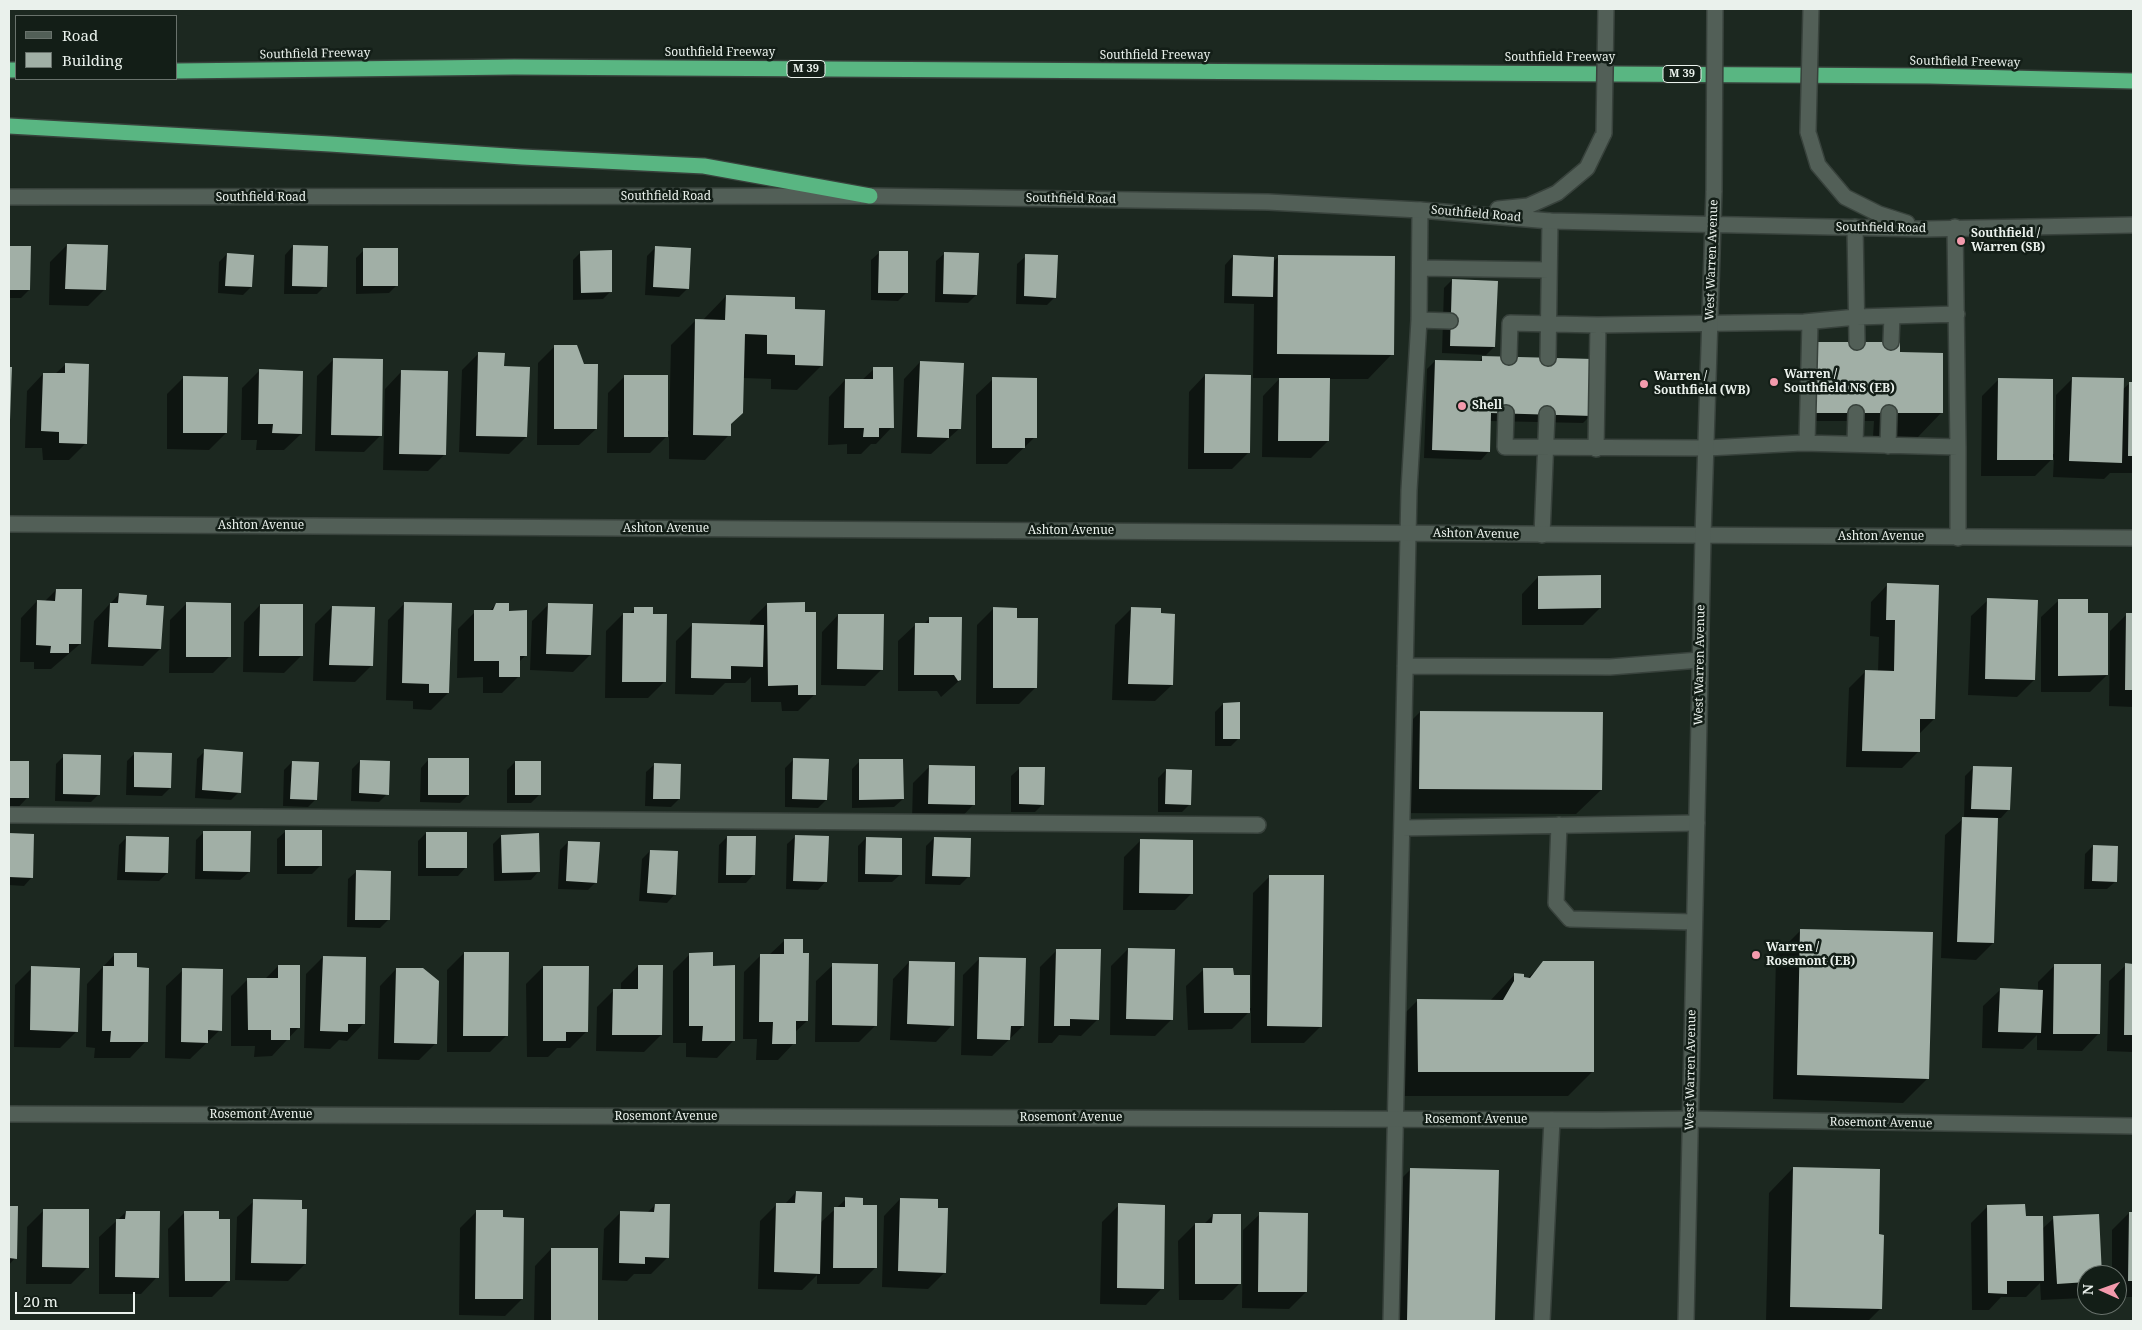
<!DOCTYPE html>
<html>
<head>
<meta charset="utf-8">
<style>
  body { margin:0 }
  #map { position:relative; width:2142px; height:1330px; overflow:hidden; background:#1c2820; font-family:"Noto Serif",serif }
  canvas { display:block }
  .frame { position:absolute; inset:0; border:10px solid #eaf1ec; pointer-events:none }
  .legend { position:absolute; left:15px; top:15px; width:162px; height:65px; box-sizing:border-box; background:#131e17; border:1px solid #69726c; margin:0; padding:6px 9px; list-style:none; font-size:15px; color:#eaf1ec }
  .legend li { display:flex; align-items:center; gap:10px; height:25px }
  .legend b { width:25px; border:1px solid #69726c }
  .north { position:absolute; left:2077px; top:1265px; width:50px; height:50px; box-sizing:border-box; background:#131e17; border:1px solid #69726c; border-radius:50%; rotate:272deg; font-size:14px; font-weight:700; line-height:20px; text-align:center; color:#eaf1ec }
  .north::after { content:''; display:block; margin:auto; width:18px; height:22px; background:#f39aac; clip-path:polygon(50% 0,100% 100%,50% 72%,0 100%) }
  .scale { position:absolute; left:15px; top:1292px; width:120px; height:22px; box-sizing:border-box; border:2px solid #eaf1ec; border-top:0; padding-left:6px; font-size:15px; line-height:18px; white-space:nowrap; color:#eaf1ec; -webkit-text-stroke:4px #131e17; paint-order:stroke }
</style>
</head>
<body>
<div id="map">
<canvas width="2142" height="1330"></canvas>
<div class="frame"></div>
<ul class="legend">
<li><b style="height:6px;background:#525f57"></b>Road</li>
<li><b style="height:14px;background:#a1afa6"></b>Building</li>
</ul>
<div class="north">N</div>
<div class="scale">20 m</div>
</div>
<script>
const context = document.querySelector('canvas').getContext('2d');
context.lineJoin = 'round';
function fill(path, color) {
  context.fillStyle = color;
  context.fill(path, 'evenodd');
}
function toPath(rows) {
  const path = new Path2D();
  for (const r of rows) {
    path.moveTo(r[0], r[1]);
    for (let i = 2; i < r.length; i += 2) path.lineTo(r[i], r[i + 1]);
  }
  return path;
}
function stroke(path, color, width, dash) {
  context.strokeStyle = color;
  context.lineWidth = width;
  context.lineCap = dash ? 'butt' : 'round';
  context.setLineDash(dash || []);
  context.stroke(path);
}
function label(font, color, halo, rows, align = 'center') {
  context.font = font + ' "Noto Serif",serif';
  context.lineWidth = 5;
  context.setLineDash([]);
  context.textBaseline = 'middle';
  context.strokeStyle = halo;
  context.fillStyle = color;
  for (const [text, x, y, turn = 0] of rows) {
    context.save();
    context.translate(x, y);
    context.rotate((+turn || 0) * Math.PI / 180);
    context.textAlign = isNaN(turn) ? turn : align;
    if (halo) context.strokeText(text, 0, 0);
    context.fillText(text, 0, 0);
    context.restore();
  }
}
fill(toPath([
  [67,245,105,289,88,306,49,305,50,262],
  [293,246,325,286,317,294,284,294,285,255],
  [9,247,30,247,29,290,21,298,9,298],
  [655,248,687,289,679,297,645,295,647,256],
  [364,250,397,285,389,293,356,294,356,258],
  [581,252,611,291,603,299,573,300,573,260],
  [880,252,906,293,898,301,871,300,871,260],
  [945,253,976,295,968,303,935,302,936,261],
  [227,254,251,287,243,295,218,293,219,262],
  [1026,256,1055,297,1047,305,1016,304,1017,264],
  [1233,256,1273,262,1279,256,1392,354,1368,379,1328,379,1328,441,1311,458,1262,457,1263,396,1280,378,1253,378,1254,304,1224,303,1225,265],
  [1452,280,1494,347,1486,355,1442,353,1444,288],
  [726,296,793,311,822,365,797,390,771,389,771,379,743,378,742,413,730,425,729,435,705,460,669,459,669,434,650,453,607,453,608,393,624,377,667,431,669,431,671,345,696,320,702,321],
  [1816,343,1898,354,1941,413,1917,438,1873,437,1874,421,1807,421],
  [555,346,596,429,579,445,537,445,538,363],
  [479,353,503,367,526,437,509,454,459,452,462,370],
  [1483,357,1591,415,1583,423,1490,421,1489,451,1481,460,1424,458,1427,369,1435,361,1478,363],
  [333,360,381,435,364,452,315,451,317,376],
  [920,362,960,428,931,454,901,453,904,379],
  [66,364,86,443,69,460,43,460,42,448,25,448,27,391,43,374,55,374],
  [9,368,10,368,9,434],
  [874,369,892,427,876,444,871,444,861,454,847,454,847,444,828,445,829,397,845,380,862,380],
  [259,371,301,434,284,450,256,450,257,440,241,440,242,388],
  [401,372,445,454,428,471,383,470,385,389],
  [1205,375,1249,452,1232,469,1188,469,1189,392],
  [184,377,226,433,209,450,167,449,167,394],
  [2073,378,2122,390,2130,383,2133,383,2133,473,2110,473,2104,479,2053,477,2054,457,2035,476,1981,476,1982,396,1999,379,2051,454,2054,454,2056,395],
  [993,379,1035,437,1007,464,976,464,976,395],
  [1538,577,1600,608,1583,625,1522,625,1522,594],
  [1887,585,1934,719,1919,734,1918,752,1902,768,1846,767,1849,688,1866,671,1878,672,1879,637,1870,636,1871,602],
  [56,590,80,644,51,669,34,669,34,662,20,662,21,618,37,601,44,602],
  [119,594,145,606,160,649,143,666,91,664,94,621],
  [1988,600,2034,680,2017,697,1968,695,1971,616],
  [2058,601,2087,614,2108,674,2090,692,2041,692,2041,617],
  [187,603,230,656,213,673,169,673,170,620],
  [405,603,448,693,431,710,413,709,413,701,386,700,388,620],
  [9,604,10,604,9,639],
  [496,604,508,612,526,655,518,663,518,677,502,693,483,693,483,677,457,678,458,629,475,612,489,612],
  [549,604,590,655,573,672,530,670,532,621],
  [767,604,815,694,798,711,782,711,781,702,751,702,751,677,745,683,725,683,713,695,675,694,676,641,693,624,750,626,750,621],
  [260,605,301,656,284,673,243,672,244,622],
  [332,607,371,666,355,682,313,681,315,624],
  [635,608,664,682,648,698,605,698,606,631,623,614,629,614],
  [1132,608,1172,685,1155,701,1112,700,1115,625],
  [993,609,1016,619,1036,687,1019,704,976,704,977,625],
  [2127,614,2133,614,2133,707,2109,706,2110,631],
  [838,615,882,669,865,686,821,685,822,632],
  [930,618,960,680,941,697,937,691,898,691,898,641,915,625,923,625],
  [1223,704,1239,738,1231,746,1215,746,1215,712],
  [1420,712,1601,790,1576,814,1395,813,1395,737],
  [205,751,239,792,231,800,195,798,197,759],
  [135,753,170,788,162,796,126,795,127,761],
  [64,756,99,794,91,802,55,801,56,764],
  [429,759,468,795,460,803,420,802,421,768],
  [794,759,826,800,818,808,785,807,785,768],
  [360,761,387,794,379,802,351,801,352,769],
  [860,761,903,799,894,807,852,808,852,769],
  [9,762,27,762,27,798,11,815,9,815],
  [292,762,316,799,308,807,283,806,284,770],
  [515,762,539,795,531,803,507,803,507,770],
  [655,764,679,799,671,807,645,806,646,772],
  [929,767,973,805,957,822,912,820,913,783],
  [1020,768,1043,804,1035,812,1011,812,1011,776],
  [1973,768,2009,809,2001,818,1997,818,1993,943,1976,960,1941,958,1945,835,1964,818,1965,776],
  [1166,770,1190,804,1182,812,1158,812,1158,778],
  [286,831,320,866,312,874,277,874,277,839],
  [204,832,249,872,240,880,195,879,196,840],
  [426,833,466,867,458,876,418,876,418,841],
  [9,834,33,835,32,877,24,886,9,885],
  [501,836,539,871,531,880,494,881,493,844],
  [796,836,826,881,818,890,786,889,787,844],
  [127,837,167,873,159,881,117,880,119,845],
  [727,837,754,874,746,883,718,883,719,845],
  [866,838,901,874,892,882,858,882,858,846],
  [934,838,968,877,960,885,925,884,926,846],
  [1141,840,1191,894,1175,910,1123,910,1124,857],
  [568,842,596,882,588,890,558,889,560,850],
  [2093,846,2116,881,2107,889,2084,889,2085,854],
  [650,851,675,894,667,903,639,901,642,859],
  [357,871,388,920,380,928,347,927,348,879],
  [1270,876,1321,1026,1304,1043,1251,1043,1251,1010,1232,1029,1188,1030,1186,986,1203,970,1233,977,1249,1008,1251,1008,1253,893],
  [1801,930,1928,1078,1903,1103,1773,1099,1776,955],
  [785,940,807,1021,794,1033,794,1043,778,1060,756,1060,757,1039,743,1039,744,972,761,955,769,955],
  [1128,949,1172,1019,1155,1036,1110,1035,1111,966],
  [1057,950,1098,1019,1081,1036,1059,1035,1052,1043,1038,1043,1040,967],
  [464,953,507,1035,490,1052,447,1052,447,970],
  [115,954,136,968,146,1041,130,1058,94,1058,95,1048,86,1047,87,984],
  [690,954,711,967,733,1041,717,1058,686,1057,686,1043,673,1043,673,971],
  [323,957,363,1024,347,1041,339,1040,330,1049,304,1048,306,974],
  [980,958,1023,1026,992,1056,961,1055,963,975],
  [909,962,952,1025,936,1042,890,1040,893,979],
  [1544,962,1592,1072,1568,1096,1393,1096,1393,1025,1418,1000,1490,1001,1515,974,1527,979],
  [833,965,875,1026,859,1042,815,1042,816,981],
  [2055,965,2098,1034,2082,1051,2037,1050,2037,1035,2023,1049,1982,1048,1983,1006,2000,990,2038,991,2038,982],
  [2126,965,2133,965,2133,1052,2107,1051,2109,981],
  [278,966,299,1027,272,1056,254,1057,255,1046,231,1046,231,996,247,980,265,979],
  [638,966,661,1035,644,1052,596,1051,597,1007,614,990,621,990,621,983],
  [543,967,587,1031,570,1048,557,1048,548,1057,527,1057,526,984],
  [32,968,77,1031,60,1048,14,1047,15,985],
  [396,969,436,1043,419,1060,378,1059,380,986],
  [183,970,220,1030,190,1059,165,1058,166,986],
  [1793,1168,1878,1236,1881,1308,1868,1321,1766,1321,1769,1193],
  [1411,1169,1497,1171,1494,1321,1383,1321,1386,1194],
  [796,1192,820,1223,846,1199,862,1206,876,1267,859,1284,817,1284,817,1275,802,1290,758,1289,760,1221,777,1204,785,1204],
  [900,1199,937,1209,945,1272,928,1289,882,1287,884,1216],
  [254,1201,305,1264,288,1281,235,1280,237,1217],
  [655,1205,667,1258,651,1274,634,1274,627,1281,602,1280,604,1229,621,1212,647,1213],
  [1119,1205,1162,1288,1146,1305,1100,1304,1102,1222],
  [1988,1206,2024,1218,2042,1229,2054,1218,2101,1275,2087,1275,2087,1295,2084,1298,2041,1300,2040,1283,2026,1297,2001,1297,1989,1310,1972,1310,1971,1223],
  [9,1207,17,1207,15,1258,9,1265],
  [43,1211,88,1267,71,1284,26,1284,27,1227],
  [477,1211,501,1219,522,1299,505,1316,459,1315,460,1228],
  [126,1212,157,1277,141,1294,99,1294,99,1237],
  [185,1212,229,1280,212,1297,169,1297,168,1229],
  [2129,1213,2133,1213,2133,1297,2117,1297,2117,1275,2112,1275,2112,1230],
  [1260,1214,1306,1292,1289,1309,1242,1308,1243,1230],
  [1213,1215,1240,1283,1223,1300,1179,1300,1178,1241,1195,1224,1204,1224],
  [551,1249,597,1249,597,1321,534,1321,535,1266]
]), '#0007');
fill(toPath([
  [67,244,108,245,106,290,65,289],
  [293,245,328,246,327,287,292,286],
  [9,246,31,246,30,290,9,290],
  [655,246,691,248,689,289,653,287],
  [363,248,398,248,398,286,363,286],
  [612,250,612,292,581,293,580,251],
  [879,251,908,251,908,293,878,293],
  [944,252,979,253,977,295,943,294],
  [227,253,254,255,252,287,225,286],
  [1025,254,1058,255,1056,298,1024,296],
  [1233,255,1274,257,1273,297,1232,296],
  [1278,255,1395,256,1394,355,1277,354],
  [1452,279,1498,281,1495,347,1450,346],
  [726,295,795,297,795,309,825,310,823,366,795,365,795,355,767,354,767,335,745,334,743,413,731,424,731,436,693,435,695,319,725,320],
  [1816,342,1900,342,1900,352,1943,353,1943,413,1815,413],
  [554,345,577,345,584,364,598,364,597,429,554,429],
  [478,352,505,353,504,366,530,367,527,437,476,436],
  [1482,356,1593,359,1592,416,1491,413,1490,452,1432,450,1435,360,1482,361],
  [333,358,383,359,382,436,331,435],
  [920,361,964,363,961,429,949,429,949,438,917,437],
  [65,363,89,364,87,444,59,443,59,432,41,431,43,373,65,373],
  [9,367,12,367,10,420,9,420],
  [873,367,893,367,894,428,879,428,879,437,863,437,864,428,844,428,845,379,873,379],
  [259,369,303,371,302,434,272,433,273,424,258,424],
  [401,370,448,371,446,455,399,454],
  [1205,374,1251,375,1250,453,1204,453],
  [624,375,668,375,668,437,624,437],
  [183,376,228,377,227,433,183,433],
  [992,377,1037,378,1037,438,1025,438,1025,448,992,448],
  [2072,377,2124,378,2122,463,2069,461],
  [1279,378,1330,378,1329,441,1278,441],
  [1998,378,2053,379,2053,460,1997,460],
  [2129,382,2133,382,2133,456,2128,456],
  [1601,575,1601,608,1538,609,1538,576],
  [1887,583,1939,585,1935,719,1920,719,1920,752,1862,751,1865,670,1894,671,1895,620,1886,620],
  [56,589,82,589,81,644,69,644,69,653,50,653,51,646,36,645,37,600,55,601],
  [119,593,147,595,146,605,164,606,161,649,108,647,110,603,118,603],
  [1987,598,2038,600,2035,680,1985,679],
  [2058,599,2088,599,2088,613,2108,613,2108,675,2058,676],
  [186,602,231,603,231,657,186,657],
  [404,602,452,603,449,693,429,693,429,684,402,683],
  [805,602,805,612,816,612,816,695,798,695,798,685,768,686,767,603],
  [496,603,509,603,509,611,527,610,527,656,520,656,520,677,499,677,499,661,474,661,474,610,493,610],
  [548,603,593,604,591,655,546,654],
  [260,604,303,604,303,656,259,656],
  [332,606,375,607,373,666,329,665],
  [634,607,653,607,653,614,667,614,666,682,622,682,623,613,634,613],
  [993,607,1017,608,1017,618,1038,618,1037,688,993,688],
  [1131,607,1161,608,1161,613,1175,614,1173,685,1128,684],
  [2126,613,2133,613,2133,690,2125,690],
  [838,614,884,614,883,670,837,669],
  [929,617,962,617,961,680,958,681,954,675,914,675,915,623,929,623],
  [692,623,764,625,763,667,731,666,731,679,691,678],
  [1240,702,1240,739,1223,739,1223,703],
  [1420,711,1603,712,1602,790,1419,789],
  [204,749,243,752,241,793,202,790],
  [134,752,172,753,171,788,134,787],
  [63,754,101,755,100,795,63,794],
  [428,758,469,758,469,795,428,795],
  [793,758,829,759,827,800,792,799],
  [859,759,903,759,904,799,859,800],
  [360,760,390,761,389,795,359,793],
  [9,761,29,761,29,798,9,798],
  [292,761,319,762,317,800,290,799],
  [515,761,541,761,541,795,515,795],
  [654,763,681,764,680,799,653,799],
  [929,765,975,766,975,805,928,804],
  [1973,766,2012,767,2010,810,1971,809],
  [1019,767,1045,767,1044,805,1019,804],
  [1166,769,1192,770,1191,805,1165,804],
  [1962,817,1998,818,1994,943,1957,942],
  [285,830,322,830,322,866,285,866],
  [203,831,251,831,250,872,203,871],
  [426,832,467,832,467,868,426,868],
  [9,833,34,834,33,878,9,877],
  [539,833,540,872,502,873,501,835],
  [795,835,829,836,827,882,793,881],
  [126,836,169,837,168,873,125,872],
  [727,836,756,836,755,875,726,875],
  [866,837,902,838,902,875,865,874],
  [934,837,971,838,970,877,932,876],
  [1140,839,1193,840,1193,894,1139,893],
  [568,841,600,842,597,883,566,881],
  [2093,845,2118,846,2117,882,2092,881],
  [650,850,678,851,676,895,647,893],
  [356,870,391,871,390,920,355,920],
  [1269,875,1324,875,1322,1027,1267,1026],
  [1800,929,1933,932,1929,1079,1797,1075],
  [784,939,803,939,803,953,809,953,808,1021,796,1021,796,1044,772,1044,773,1022,759,1022,760,954,784,954],
  [1128,948,1175,949,1173,1020,1126,1019],
  [1056,949,1101,949,1099,1020,1070,1019,1070,1026,1054,1026],
  [464,952,509,952,508,1036,463,1036],
  [713,952,713,966,735,965,735,1041,702,1041,703,1026,689,1026,689,953],
  [114,953,137,953,137,967,149,968,148,1042,110,1042,111,1031,102,1031,103,966,114,966],
  [323,956,366,957,365,1024,348,1024,348,1032,320,1031],
  [979,957,1026,958,1024,1026,1011,1026,1010,1040,977,1039],
  [909,961,955,962,954,1026,907,1024],
  [1543,961,1594,961,1594,1072,1418,1072,1417,999,1503,1000,1514,981,1514,973,1524,974,1524,977,1530,978],
  [832,963,878,964,877,1026,832,1025],
  [2125,963,2133,964,2133,1035,2124,1035],
  [2054,964,2101,964,2100,1034,2053,1034],
  [278,965,300,965,300,1028,290,1028,290,1040,271,1040,271,1030,248,1030,247,978,278,978],
  [638,965,663,965,662,1035,612,1035,613,989,638,989],
  [31,966,80,968,78,1032,30,1030],
  [543,966,589,966,588,1032,566,1032,566,1041,543,1041],
  [182,968,223,969,222,1031,208,1030,208,1043,181,1042],
  [396,968,423,968,439,981,437,1044,394,1043],
  [1203,968,1233,968,1234,975,1250,975,1250,1013,1204,1013],
  [2000,988,2043,990,2041,1033,1998,1032],
  [1793,1167,1880,1169,1879,1234,1884,1235,1882,1309,1790,1307],
  [1410,1168,1499,1170,1495,1321,1407,1321],
  [796,1191,822,1192,820,1274,774,1272,776,1203,795,1203],
  [845,1197,863,1198,863,1205,877,1205,877,1268,833,1268,834,1207,845,1207],
  [900,1198,938,1199,938,1208,948,1208,946,1273,898,1271],
  [253,1199,302,1200,302,1209,307,1209,306,1264,251,1263],
  [1118,1203,1165,1205,1164,1289,1117,1288],
  [655,1204,670,1204,669,1258,645,1257,645,1264,619,1263,620,1211,654,1212],
  [2025,1204,2026,1216,2043,1216,2044,1281,2007,1281,2007,1294,1988,1293,1987,1205],
  [9,1206,18,1206,17,1259,9,1258],
  [43,1209,89,1209,89,1268,42,1267],
  [476,1210,503,1210,503,1217,524,1218,523,1299,475,1299],
  [126,1211,160,1211,159,1278,115,1277,116,1219,125,1219],
  [184,1211,219,1211,219,1219,230,1219,230,1281,185,1281],
  [1259,1212,1308,1213,1307,1292,1258,1292],
  [2129,1212,2133,1212,2133,1281,2128,1281],
  [1213,1214,1241,1214,1241,1284,1195,1284,1195,1223,1212,1223],
  [2099,1214,2102,1275,2087,1275,2087,1282,2057,1284,2053,1216],
  [551,1248,598,1248,598,1321,551,1321]
]), '#a1afa6');
const service = toPath([
  [1855,227,1857,342],
  [1420,268,1549,270],
  [1419,320,1450,321],
  [1891,342,1892,316],
  [1509,357,1510,323,1598,325],
  [1548,358,1550,221],
  [1506,413,1505,447,1707,448,1802,443,1958,447,1955,227],
  [1807,443,1810,322],
  [1855,443,1856,413],
  [1888,446,1889,413],
  [1596,449,1598,325,1804,322,1857,317,1957,314],
  [1542,535,1547,414],
  [1958,538,1958,447],
  [1405,666,1610,667,1700,660],
  [9,815,1258,825],
  [1559,825,1556,903,1570,919,1694,922],
  [1402,828,1697,823],
  [1391,1321,1409,490,1419,320,1420,210],
  [1542,1321,1552,1120]
]);
const minor = toPath([
  [9,524,2133,538],
  [9,1114,1601,1120,1690,1119,2133,1126]
]);
const secondary = toPath([
  [1808,132,1818,165,1845,197,1879,214,1907,223],
  [9,197,870,196,1268,202,1420,210,1550,221,1925,229,2133,225],
  [1498,209,1528,206,1557,193,1587,168,1604,133],
  [1686,1321,1703,536,1714,191]
]);
const motorway = toPath([
  [9,70,16,70],
  [176,71,514,67,1929,76,2133,81],
  [9,126,330,144,522,157,704,166,870,196]
]);
stroke(service, '#38423c', 18);
stroke(minor, '#38423c', 18);
stroke(secondary, '#38423c', 18);
stroke(motorway, '#38423c', 18);
stroke(service, '#525f57', 15);
stroke(minor, '#525f57', 15);
stroke(secondary, '#525f57', 15);
stroke(motorway, '#59b682', 15);
const secondaryBridge = toPath([
  [1808,132,1811,9],
  [1604,133,1606,9],
  [1714,191,1715,9]
]);
stroke(secondaryBridge, '#38423c', 18, []);
stroke(secondaryBridge, '#525f57', 15);
for (const [x, y, r, color] of [
  [1961,241,5,"#f39aac"],
  [1774,382,5,"#f39aac"],
  [1644,384,5,"#f39aac"],
  [1462,406,5,"#f39aac"],
  [1756,955,5,"#f39aac"]
]) {
  const dot = new Path2D();
  dot.arc(x, y, r, 0, 2 * Math.PI);
  context.fillStyle = color;
  context.fill(dot);
  stroke(dot, '#131e17', 2);
}
for (const [x, y, w] of [
  [806,69,38],
  [1682,74,38]
]) {
  const box = new Path2D();
  box.roundRect(x - w / 2, y - 8.5, w, 17, 4);
  context.fillStyle = '#131e17';
  context.fill(box);
  stroke(box, '#eaf1ec', 1);
}
label('bold 11px', '#eaf1ec', null, [
  ["M 39",806,69],
  ["M 39",1682,74]
]);
label('12px', '#eaf1ec', '#131e17', [
  ["Southfield Freeway",720,53],
  ["Southfield Freeway",315,54,-1],
  ["Southfield Freeway",1155,56],
  ["Southfield Freeway",1560,58],
  ["Southfield Freeway",1965,62,1],
  ["Southfield Road",666,197],
  ["Southfield Road",261,198],
  ["Southfield Road",1071,199,1],
  ["Southfield Road",1476,214,5],
  ["Southfield Road",1881,228,1],
  ["West Warren Avenue",1712,260,-88],
  ["Ashton Avenue",261,526],
  ["Ashton Avenue",666,529],
  ["Ashton Avenue",1071,531],
  ["Ashton Avenue",1476,534,1],
  ["Ashton Avenue",1881,537],
  ["West Warren Avenue",1700,665,-89],
  ["West Warren Avenue",1691,1070,-89],
  ["Rosemont Avenue",261,1115],
  ["Rosemont Avenue",666,1117],
  ["Rosemont Avenue",1071,1118],
  ["Rosemont Avenue",1476,1120],
  ["Rosemont Avenue",1881,1123,1]
]);
label('bold 12px', '#eaf1ec', '#131e17', [
  ["Southfield /",1971,234],
  ["Warren (SB)",1971,248],
  ["Warren /",1784,375],
  ["Southfield NS (EB)",1784,389],
  ["Warren /",1654,377],
  ["Southfield (WB)",1654,391],
  ["Shell",1472,406],
  ["Warren /",1766,948],
  ["Rosemont (EB)",1766,962]
], 'left');
</script>
</body>
</html>
